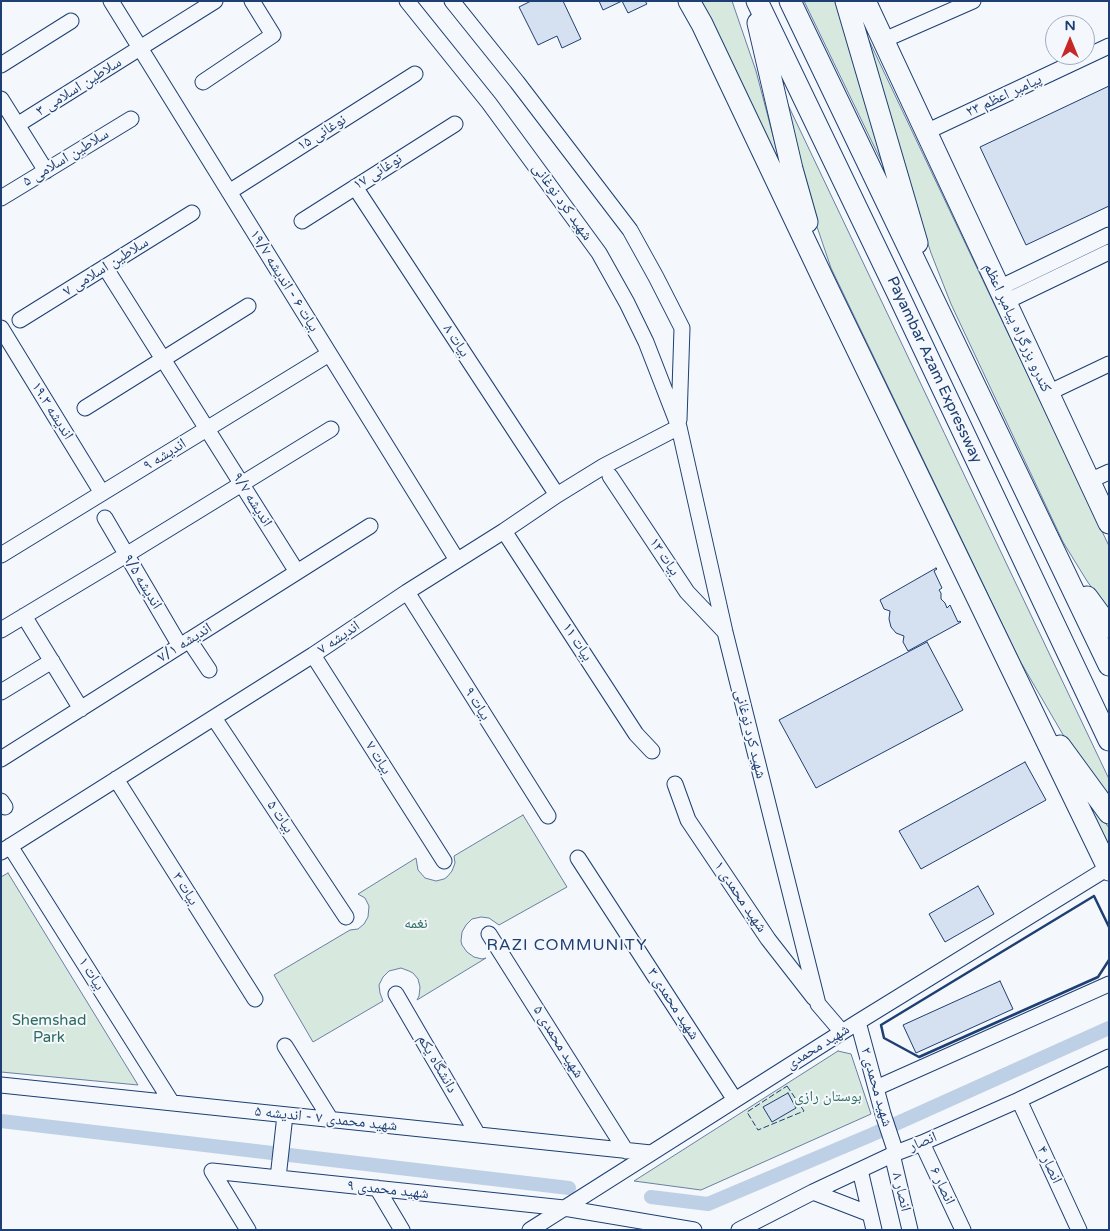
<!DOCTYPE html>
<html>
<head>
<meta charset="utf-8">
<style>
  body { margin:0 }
  #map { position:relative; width:1110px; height:1231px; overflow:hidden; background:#f4f7fb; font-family:"Varela Round",sans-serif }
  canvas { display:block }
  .frame { position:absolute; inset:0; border:2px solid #1d3f73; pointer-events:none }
  .north { position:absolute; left:1045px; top:15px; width:50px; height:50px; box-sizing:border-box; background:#f4f7fb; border:1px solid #9eadc5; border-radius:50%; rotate:0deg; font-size:14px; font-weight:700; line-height:20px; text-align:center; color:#1d3f73 }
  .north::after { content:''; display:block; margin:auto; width:18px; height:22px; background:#c62828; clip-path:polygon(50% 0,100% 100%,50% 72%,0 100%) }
</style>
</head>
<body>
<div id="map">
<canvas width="1110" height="1231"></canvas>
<div class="frame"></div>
<div class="north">N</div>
</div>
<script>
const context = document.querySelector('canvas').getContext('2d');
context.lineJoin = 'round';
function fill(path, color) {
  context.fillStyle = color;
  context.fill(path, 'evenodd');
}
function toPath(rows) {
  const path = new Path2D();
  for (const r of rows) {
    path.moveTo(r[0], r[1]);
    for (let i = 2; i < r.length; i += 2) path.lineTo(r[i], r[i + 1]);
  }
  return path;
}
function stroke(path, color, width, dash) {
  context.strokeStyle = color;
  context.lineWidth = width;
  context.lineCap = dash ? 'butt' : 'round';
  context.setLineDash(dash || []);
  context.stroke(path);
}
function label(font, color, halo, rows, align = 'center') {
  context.font = font + ' "Varela Round","Noto Naskh Arabic",sans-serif';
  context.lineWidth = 4;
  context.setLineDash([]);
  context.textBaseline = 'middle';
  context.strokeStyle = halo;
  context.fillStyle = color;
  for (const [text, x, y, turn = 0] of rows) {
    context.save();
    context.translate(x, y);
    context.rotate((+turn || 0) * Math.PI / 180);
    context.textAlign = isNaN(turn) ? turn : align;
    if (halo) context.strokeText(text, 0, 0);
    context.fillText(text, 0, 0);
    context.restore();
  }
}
const green = toPath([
  [701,1,732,1,756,71,782,170,701,1],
  [804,1,837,1,899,198,804,1],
  [856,13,1109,546,1109,612,1087,581,1063,542,951,304,931,253,865,52,856,13],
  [780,88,1109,779,1109,799,1069,745,1020,661,831,268,812,212,780,88],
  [1078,785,1109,828,1109,854,1078,785],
  [523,815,567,887,499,925,489,918,481,917,472,919,466,925,462,932,461,941,462,945,467,952,474,957,482,959,486,958,417,1000,419,996,420,987,418,979,413,973,409,971,401,968,389,971,383,977,379,985,380,993,383,1001,313,1042,274,975,350,930,358,929,364,924,368,917,369,906,365,898,358,894,416,858,418,870,425,878,436,881,444,879,447,877,452,871,455,863,454,856,523,815],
  [8,873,138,1085,1,1072,1,877,8,873],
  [838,1051,851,1054,871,1114,701,1190,634,1181,838,1051]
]);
fill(green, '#d7e8df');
stroke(green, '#687fa3', 1);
stroke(toPath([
  [1,1121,569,1188],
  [651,1197,708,1204,871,1135,1109,1028]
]), '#bed0e5', 14);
const building = toPath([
  [531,1,563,1,581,39,562,48,557,36,538,45,519,7,531,1],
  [599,1,622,1,603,10,599,1],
  [622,1,645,1,647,4,628,13,622,1],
  [1109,86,1109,206,1026,245,980,147,1109,86],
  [936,568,937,569,934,571,942,588,939,590,941,593,941,599,945,603,947,608,950,605,958,622,960,621,961,622,908,651,903,642,904,636,896,633,891,627,889,619,890,611,884,609,880,600,936,568],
  [927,642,963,710,816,788,779,720,927,642],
  [1025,762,1046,800,921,869,899,831,1025,762],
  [978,886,994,914,945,942,929,914,978,886],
  [1000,981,1013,1009,916,1053,903,1025,1000,981],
  [788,1093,796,1108,772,1122,763,1107,788,1093]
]);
fill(building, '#d5e0f0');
stroke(building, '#1d3f73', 1);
const minor = toPath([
  [111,1,457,560],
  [407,1,489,103,599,253,627,303,646,342,679,427,725,632,818,1004,842,1032],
  [452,1,517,82,630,230,656,277,682,328,679,420],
  [884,40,973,1],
  [1,65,71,21],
  [203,82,273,35,252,1],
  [1,99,46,171],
  [17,125,215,1],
  [926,132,1109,46],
  [355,187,557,495],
  [229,192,415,74],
  [1,198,131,119],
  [302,221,455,124],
  [105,267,297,572],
  [999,288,1109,235],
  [1005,302,1109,252],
  [20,320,192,213],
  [1,328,102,493],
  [1048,393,1109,364],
  [85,408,248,306],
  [610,476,687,592,724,631],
  [1089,481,1109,472],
  [105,518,180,646],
  [504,531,636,734,652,751],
  [1,555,329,354],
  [407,592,548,816],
  [24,616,81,709],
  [1,630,126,555,331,429],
  [189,640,209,670],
  [313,655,444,861],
  [1,692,52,661],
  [214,718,346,917],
  [1,759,370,526],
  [116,779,255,999],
  [675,784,688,820,768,939,814,998],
  [1,801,5,807],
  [10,846,172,1103],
  [1,852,313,655,407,592,504,531,557,495,604,466,679,427],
  [578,858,735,1100],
  [489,934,626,1151],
  [396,994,478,1135],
  [858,1022,883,1114,896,1153],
  [285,1046,331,1120],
  [1,1085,651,1153],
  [876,1088,1109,984],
  [1019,1100,1079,1230],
  [922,1143,963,1230],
  [892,1154,910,1230],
  [860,1170,874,1230],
  [212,1171,564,1208,694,1230],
  [212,1171,248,1230],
  [278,1178,285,1115],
  [377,1188,402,1230],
  [813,1192,870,1214],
  [530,1230,858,1022,1108,868],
  [739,1230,813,1192,896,1153,922,1143,1019,1100,1109,1057]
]);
const highway = toPath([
  [689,1,702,24,826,285,1109,870],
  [757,1,898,294,1109,740],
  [790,1,1109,665],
  [846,1,917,243],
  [865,1,1109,523],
  [758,23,792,169,807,222],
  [1087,597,1109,627],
  [1060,746,1109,813]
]);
stroke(minor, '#1d3f73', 17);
stroke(highway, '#1d3f73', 23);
stroke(minor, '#f4f7fb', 15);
stroke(highway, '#f4f7fb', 21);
stroke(toPath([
  [787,1086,804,1111,758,1130,747,1112,787,1086]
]), '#1d3f73', 1, [6, 2.5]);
stroke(toPath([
  [1109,927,1094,896,881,1025,884,1038,919,1057,1098,977,1109,960]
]), '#1d3f73', 2.5);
label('15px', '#1d3f73', '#f4f7fb', [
  ["سلاطین اسلامی ۳",79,87,-32],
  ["پیامبر اعظم ۲۳",1004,96,-25],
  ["نوغانی ۱۵",322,133,-32],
  ["سلاطین اسلامی ۵",66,158,-31],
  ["نوغانی ۱۷",378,172,-32],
  ["شهید کرد نوغانی",562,202,54],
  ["سلاطین اسلامی ۷",106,267,-32],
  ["بیات ۶ - اندیشه ۱۹/۷",284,281,58],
  ["کندرو بزرگراه پیامبر اعظم",1017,328,65],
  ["بیات ۸",456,341,57],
  ["Payambar Azam Expressway",934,370,65],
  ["اندیشه ۱۹.۳",52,411,58],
  ["اندیشه ۹",165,455,-32],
  ["اندیشه ۹/۷",252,500,58],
  ["بیات ۱۳",664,557,56],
  ["اندیشه ۹/۵",142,582,59],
  ["اندیشه ۷",339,638,-34],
  ["بیات ۱۱",577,642,57],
  ["اندیشه ۷/۱",185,643,-32],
  ["بیات ۹",477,704,58],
  ["شهید کرد نوغانی",750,734,76],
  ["بیات ۷",378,758,58],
  ["بیات ۵",280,817,56],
  ["بیات ۳",185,889,58],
  ["شهید محمدی ۱",740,897,56],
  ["بیات ۱",91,974,58],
  ["شهید محمدی ۳",673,1004,57],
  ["شهید محمدی ۵",558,1042,58],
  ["شهید محمدی",818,1047,-32],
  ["دانشگاه یکم",437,1064,60],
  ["شهید محمدی ۲",876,1087,74],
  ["شهید محمدی ۷ - اندیشه ۵",326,1119,6],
  ["انصار",923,1142,-22],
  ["انصار ۴",1049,1165,65],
  ["انصار ۶",942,1186,65],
  ["شهید محمدی ۹",388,1190,6],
  ["انصار ۸",901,1192,76]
]);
label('15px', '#2c6c60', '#f4f7fb', [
  ["نغمه",416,924],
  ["Shemshad",49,1021],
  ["Park",49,1038],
  ["بوستان رازی",828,1097]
]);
context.letterSpacing = '1px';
label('16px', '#1d3f73', '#f4f7fb', [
  ["RAZI COMMUNITY",567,946]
]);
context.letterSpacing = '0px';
</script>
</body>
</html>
